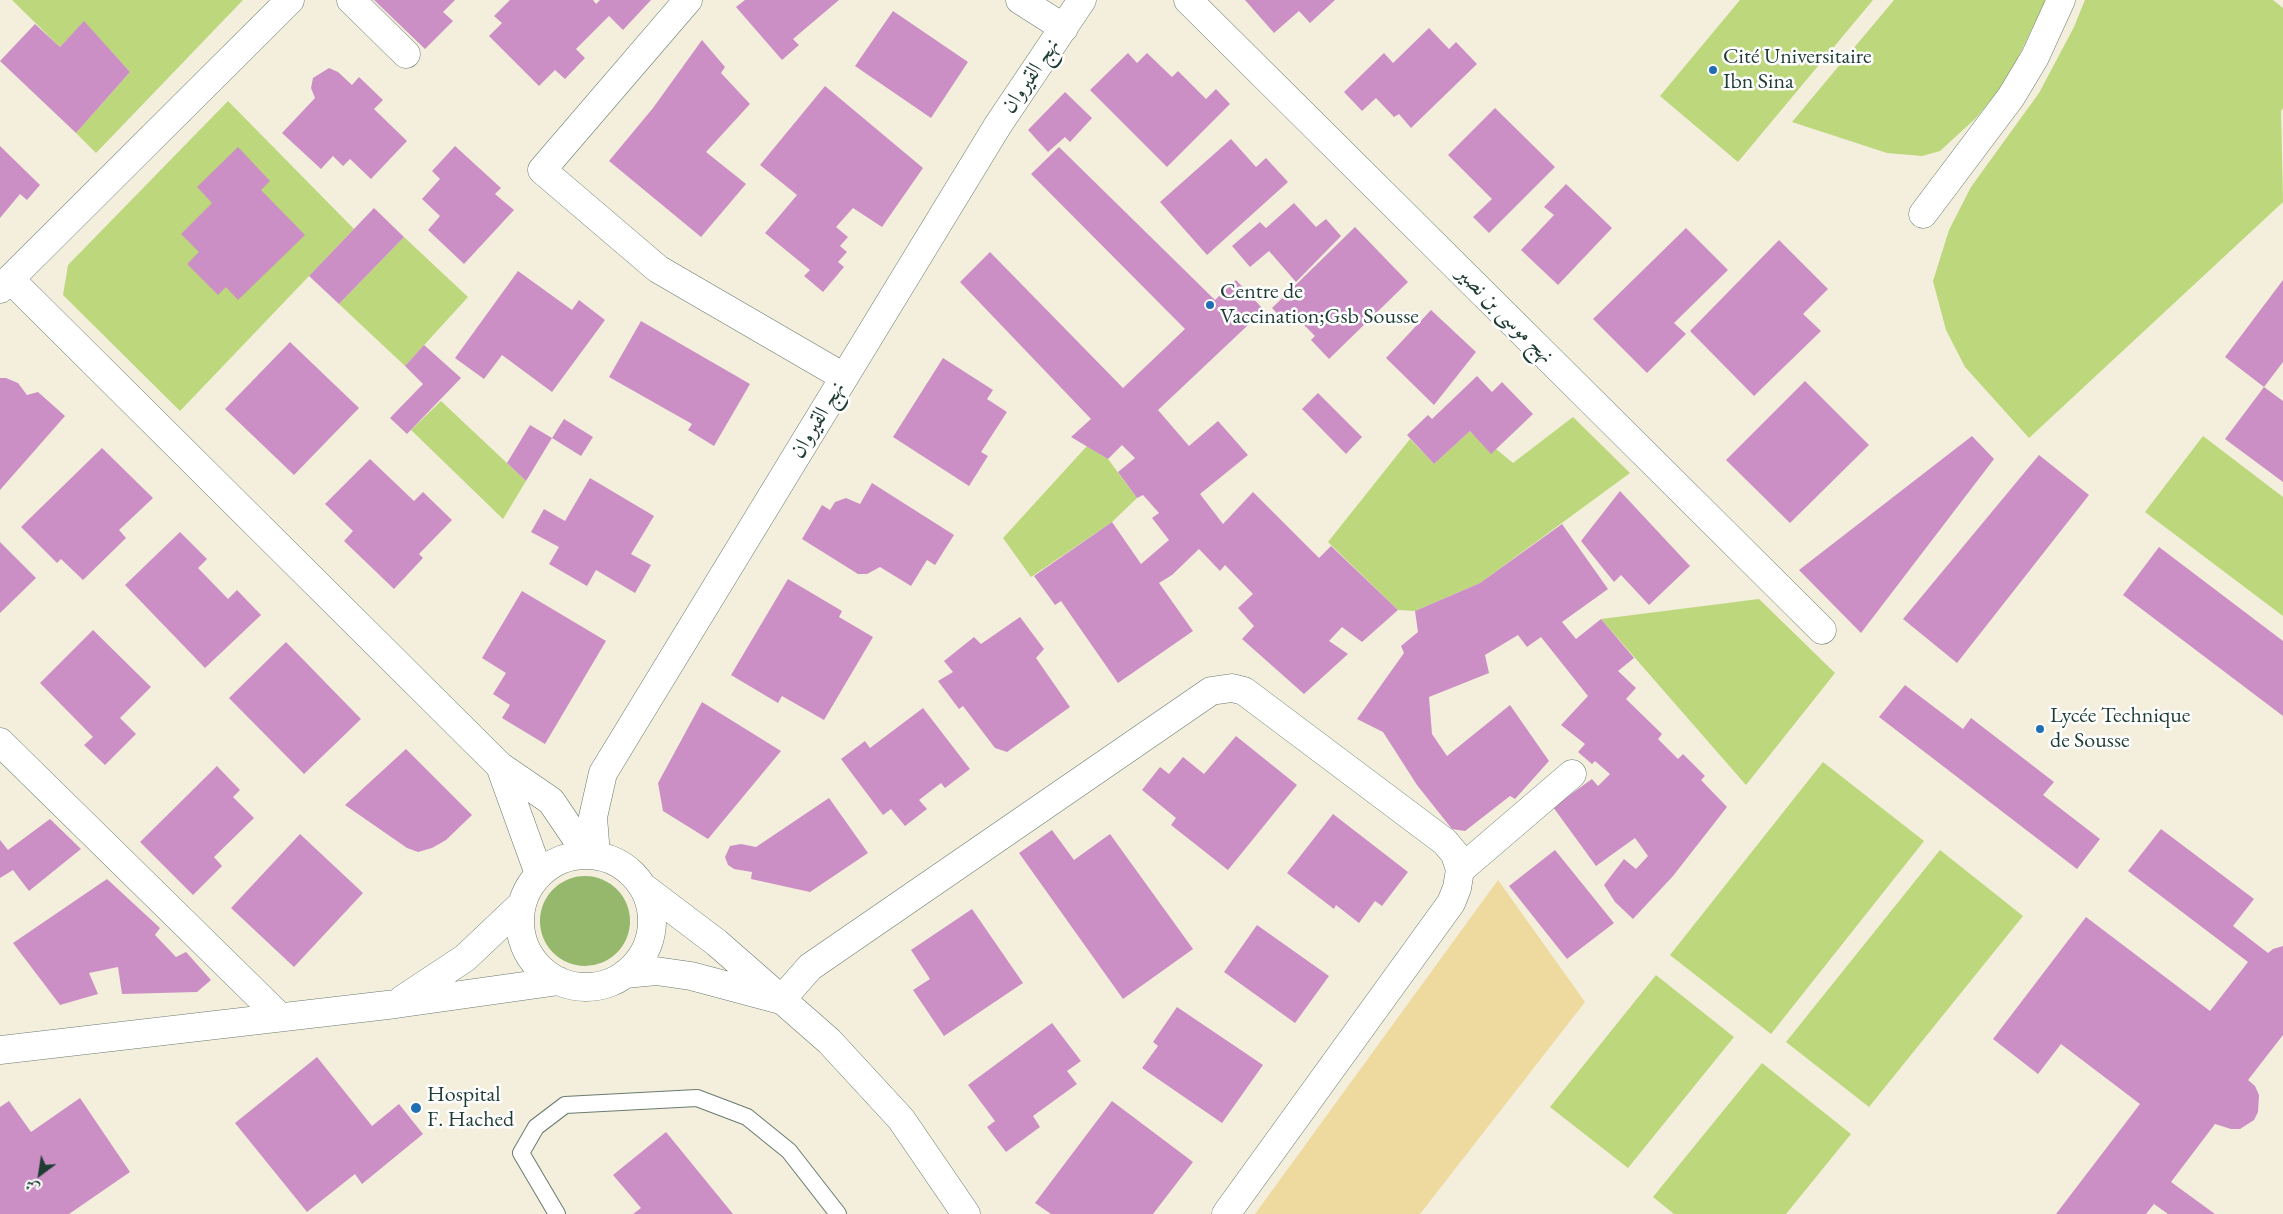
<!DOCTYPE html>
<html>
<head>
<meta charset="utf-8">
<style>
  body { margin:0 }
  #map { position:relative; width:2283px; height:1214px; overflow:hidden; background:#f3efdc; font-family:"EB Garamond",Amiri,serif }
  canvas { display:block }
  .north { position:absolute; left:15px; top:1149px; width:50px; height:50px; -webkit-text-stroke:4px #fff; paint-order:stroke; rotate:211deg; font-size:14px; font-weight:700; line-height:20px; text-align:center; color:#1f3d34 }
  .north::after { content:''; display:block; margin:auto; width:18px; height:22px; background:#1f3d34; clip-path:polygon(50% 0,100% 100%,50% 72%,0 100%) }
</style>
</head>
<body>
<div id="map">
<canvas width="2283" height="1214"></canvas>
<div class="north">ش</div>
</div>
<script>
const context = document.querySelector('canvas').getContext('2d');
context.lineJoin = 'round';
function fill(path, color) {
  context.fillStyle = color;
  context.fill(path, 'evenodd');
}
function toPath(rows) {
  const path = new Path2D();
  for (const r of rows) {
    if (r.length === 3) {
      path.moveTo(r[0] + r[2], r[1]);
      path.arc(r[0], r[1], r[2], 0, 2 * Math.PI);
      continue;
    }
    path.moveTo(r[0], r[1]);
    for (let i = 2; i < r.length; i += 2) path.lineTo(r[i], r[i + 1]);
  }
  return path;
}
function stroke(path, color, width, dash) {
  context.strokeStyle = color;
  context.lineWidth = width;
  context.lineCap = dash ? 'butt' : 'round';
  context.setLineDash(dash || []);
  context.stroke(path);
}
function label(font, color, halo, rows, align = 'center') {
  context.font = font + ' "EB Garamond",Amiri,serif';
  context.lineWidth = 5;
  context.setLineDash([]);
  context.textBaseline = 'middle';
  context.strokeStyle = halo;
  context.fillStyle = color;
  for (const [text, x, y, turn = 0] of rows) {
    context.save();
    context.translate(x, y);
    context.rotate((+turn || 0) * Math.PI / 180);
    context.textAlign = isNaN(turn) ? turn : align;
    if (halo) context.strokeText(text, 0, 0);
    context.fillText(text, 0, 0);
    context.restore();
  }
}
fill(toPath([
  [12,0,243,0,96,153,76,133,130,72,84,22,60,47],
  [1740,0,1873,0,1738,162,1660,96],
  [1894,0,2046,0,2007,80,1976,118,1940,151,1922,156,1887,153,1792,122],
  [2085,0,2273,0,2283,8,2283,108,2281,111,2283,202,2029,438,1965,367,1946,330,1933,281,1949,230,1971,187,2039,93,2074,27],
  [228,101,354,229,180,411,63,295,68,265],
  [404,237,468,297,405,366,339,304],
  [441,401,526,481,503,519,411,430],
  [1573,417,1630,473,1480,583,1415,611,1398,610,1328,542,1410,439,1434,464,1470,431,1491,453,1496,449,1513,463],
  [2203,436,2283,497,2283,616,2145,512],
  [1087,446,1108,459,1137,498,1112,522,1031,577,1003,538],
  [1759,599,1835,673,1746,785,1601,619],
  [1823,762,1924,841,1771,1034,1670,955],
  [1940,850,2023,916,1869,1107,1786,1042],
  [1656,975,1734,1037,1628,1168,1550,1107],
  [1762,1063,1851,1134,1786,1214,1674,1214,1653,1197]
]), '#bcd77c');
fill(toPath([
  [585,921,45]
]), '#95b86c');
fill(toPath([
  [1498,880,1585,1002,1420,1214,1255,1214]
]), '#eeda9e');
fill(toPath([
  [374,0,455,0,443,12,453,21,425,49],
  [510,0,593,0,596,4,600,0,651,0,623,30,609,16,576,49,585,58,565,79,555,70,539,86,489,36,502,23,494,16],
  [745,0,839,0,793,39,799,45,782,60,736,7],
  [1245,0,1335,0,1310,23,1299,11,1274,33],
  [893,11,968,62,931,118,855,66],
  [84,21,130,72,76,133,0,61,35,24,60,47],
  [1429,28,1449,49,1456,42,1477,64,1411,128,1399,114,1394,117,1376,98,1362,111,1344,92,1384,53,1393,63],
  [702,40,725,67,721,73,750,104,706,152,746,184,701,237,609,161,653,108],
  [1128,53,1137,63,1147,53,1172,77,1178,71,1206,99,1216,89,1230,104,1167,167,1090,90],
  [329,68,338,72,352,85,359,77,383,100,374,109,407,141,371,179,350,159,343,166,333,156,321,169,282,133,315,98,311,88,313,78],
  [825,86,923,168,882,227,853,208,836,227,848,237,840,246,847,252,838,262,844,267,823,292,804,276,810,270,765,233,797,195,760,165],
  [1065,92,1092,118,1070,142,1065,137,1048,152,1028,130],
  [1495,108,1555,167,1489,233,1473,217,1492,199,1448,155],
  [1231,139,1256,167,1266,158,1288,182,1207,255,1160,202],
  [0,146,40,185,27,200,20,194,0,218],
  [455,146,501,188,495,194,514,210,464,264,428,230,440,216,422,199,440,179,432,171],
  [238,147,270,181,261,190,305,235,238,300,226,287,218,295,187,264,199,252,181,234,212,203,197,187],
  [1059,147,1215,300,1236,280,1264,310,1158,410,1189,446,1218,421,1248,455,1200,494,1223,524,1253,492,1319,558,1331,546,1398,610,1362,642,1342,627,1329,641,1348,654,1304,694,1242,639,1254,626,1238,608,1253,594,1225,565,1220,571,1199,549,1172,575,1159,583,1193,631,1118,683,1061,601,1055,605,1034,576,1112,522,1141,564,1169,540,1152,518,1159,513,1143,495,1137,498,1118,472,1135,458,1122,445,1108,459,1071,437,1091,419,960,282,990,252,1123,388,1185,329,1031,174],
  [1566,184,1612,228,1558,285,1521,250,1554,215,1544,207],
  [1294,203,1316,227,1326,219,1341,236,1296,282,1269,251,1250,267,1232,246,1260,222,1266,228],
  [374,208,404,237,339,304,309,276],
  [1355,227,1408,282,1329,359,1311,340,1315,336,1297,318,1290,326,1272,308],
  [1686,228,1728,270,1674,323,1686,334,1647,373,1593,319],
  [1779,240,1828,289,1803,314,1821,331,1754,396,1690,331],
  [518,271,572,310,579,300,605,320,552,392,502,355,484,379,455,358],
  [2283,280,2283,362,2264,387,2283,401,2283,482,2225,439,2264,387,2225,357],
  [1431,310,1476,352,1434,405,1386,358],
  [641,321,750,384,714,446,688,430,692,424,609,377],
  [290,342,359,408,294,475,225,409],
  [424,345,461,378,407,434,390,418,423,384,405,366],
  [943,358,993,390,987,399,1007,412,981,452,988,456,969,486,893,437],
  [1477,376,1492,392,1502,382,1533,414,1491,454,1470,431,1434,464,1407,435,1428,415,1432,419],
  [0,378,6,378,18,383,27,395,38,392,65,416,0,490],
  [1805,381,1869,445,1790,523,1726,460],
  [1318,393,1362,437,1346,454,1302,409],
  [564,419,593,437,581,456,552,438],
  [530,425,552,438,526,481,507,463],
  [1972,436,1994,459,1861,633,1799,570],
  [102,448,153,498,119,530,126,538,83,580,61,559,57,563,21,527],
  [2039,455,2089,495,1957,663,1903,619],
  [370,459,414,501,423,492,452,520,419,554,423,558,394,589,344,541,353,531,325,504],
  [590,478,654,516,631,554,651,565,635,593,596,570,587,586,549,564,559,547,531,532,544,509,565,521],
  [872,483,954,535,935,565,927,560,911,586,880,567,867,574,858,574,802,539,822,505,830,510,835,502,846,498,860,504],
  [1620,491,1690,566,1649,605,1621,575,1614,582,1581,541],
  [1562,524,1608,589,1562,622,1576,639,1601,619,1634,658,1618,671,1636,688,1626,699,1662,734,1658,739,1678,759,1683,754,1705,776,1701,780,1727,807,1673,876,1633,919,1615,902,1604,885,1624,859,1636,869,1648,856,1635,838,1596,866,1553,807,1592,779,1598,786,1610,774,1595,761,1592,764,1578,752,1585,744,1561,725,1588,696,1541,637,1527,647,1518,635,1485,655,1489,673,1429,697,1432,734,1447,756,1510,705,1549,761,1515,799,1510,796,1465,831,1452,829,1417,785,1383,732,1357,719,1404,653,1401,646,1418,632,1415,611,1480,583],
  [180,532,207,559,198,568,228,599,237,590,261,615,205,668,125,585],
  [0,542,36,578,0,613],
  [2159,547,2283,641,2283,716,2123,595],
  [788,579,842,611,839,617,873,637,824,720,782,696,778,703,731,675],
  [522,591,606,641,545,744,502,718,510,705,493,694,506,673,482,658],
  [1020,617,1044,649,1036,658,1070,707,1007,752,995,748,963,706,959,709,938,681,953,672,944,661,974,637,981,644],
  [93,630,151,687,120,718,136,734,105,765,84,745,93,737,40,683],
  [286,642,361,719,304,774,229,698],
  [1905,685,1963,729,1971,718,2054,782,2043,795,2100,839,2077,869,1879,717],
  [702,702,781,751,708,839,663,811,658,783],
  [923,708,970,769,945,788,941,783,919,800,927,809,905,826,891,809,883,815,841,759,865,741,870,748],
  [1236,736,1297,785,1228,870,1171,825,1176,818,1142,790,1160,767,1169,774,1183,757,1204,774],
  [406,749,472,815,446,840,432,848,418,852,407,848,345,805],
  [217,766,240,790,233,797,254,818,214,857,222,866,193,895,140,842],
  [829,798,868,853,810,892,751,879,752,872,734,869,728,865,725,857,730,846,741,844,756,847],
  [1333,814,1408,872,1382,906,1375,901,1359,923,1336,905,1334,909,1287,873],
  [50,819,81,849,29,891,13,870,0,878,0,840,8,850],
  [2161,829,2254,899,2233,926,2268,953,2273,949,2283,946,2283,1035,2248,1080,2255,1086,2259,1095,2258,1112,2254,1120,2240,1129,2231,1129,2215,1124,2171,1182,2215,1214,2168,1214,2154,1204,2146,1214,2056,1214,2140,1104,2061,1044,2038,1074,1993,1039,2086,917,2210,1011,2248,962,2128,871],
  [1052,830,1074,860,1110,834,1193,949,1123,999,1019,853],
  [300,834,363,893,294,967,231,908],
  [1555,850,1614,923,1567,959,1509,886],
  [107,879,160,928,155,935,176,957,186,952,211,980,197,992,122,994,118,967,89,973,98,994,60,1005,13,943],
  [972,909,1023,983,944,1036,913,990,930,979,911,950],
  [1257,925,1329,976,1295,1023,1224,972],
  [1177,1007,1263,1065,1222,1123,1142,1068,1158,1046,1153,1042],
  [1052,1023,1081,1061,1067,1071,1077,1084,1033,1116,1040,1127,1006,1152,987,1127,995,1121,968,1085],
  [317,1057,372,1126,399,1104,423,1134,362,1184,355,1174,307,1212,235,1123],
  [80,1098,130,1172,69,1214,0,1214,0,1107,9,1101,31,1132],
  [1112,1101,1193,1162,1153,1214,1051,1214,1035,1203],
  [666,1132,733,1214,633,1214,641,1208,613,1175]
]), '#cc8fc5');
const lane = toPath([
  [557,1214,521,1153,536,1127,565,1105,697,1098,747,1117,789,1151,838,1214]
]);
const street = toPath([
  [351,0,406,54],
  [688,0,542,170,658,269,844,377],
  [1020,0,1064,28],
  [1188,0,1822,630],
  [1923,214,2011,97,2035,57,2061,0],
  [10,279,500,766,551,801,587,854],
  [0,289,290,0],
  [0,742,280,1017],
  [500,766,539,874],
  [596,855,593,817,603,773,998,125,1082,0],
  [586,921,66],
  [1460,870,1572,774],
  [643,887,717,943,829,1041,901,1119,966,1214],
  [625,974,656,971,691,976,777,999],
  [403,999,465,958,522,904],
  [781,1000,810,967,1211,691,1232,688,1244,691,1445,842,1455,854,1460,870,1457,888,1451,903,1226,1214],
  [0,1050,396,1004,559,981]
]);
stroke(lane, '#697b6f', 18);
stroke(street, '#697b6f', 29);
stroke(lane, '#fff', 16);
stroke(street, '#fff', 28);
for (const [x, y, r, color] of [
  [1713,70,5,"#1f6fb2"],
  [1210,305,5,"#1f6fb2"],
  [2040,729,5,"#1f6fb2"],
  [416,1108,6,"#1f6fb2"]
]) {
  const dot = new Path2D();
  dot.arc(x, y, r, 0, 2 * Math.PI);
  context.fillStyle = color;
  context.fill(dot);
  stroke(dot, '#fff', 2);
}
label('22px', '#1f3d34', '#fff', [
  ["Cité Universitaire",1723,57],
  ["Ibn Sina",1723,82],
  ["Centre de",1220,292],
  ["Vaccination;Gsb Sousse",1220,317],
  ["Lycée Technique",2050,716],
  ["de Sousse",2050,741],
  ["Hospital",427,1095],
  ["F. Hached",427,1120]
], 'left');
label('22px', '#1f3d34', '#fff', [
  ["نهج القيروان",1031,76,-56],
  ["نهج موسى بن نصير",1505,315,45],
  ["نهج القيروان",818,420,-59]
]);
</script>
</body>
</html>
